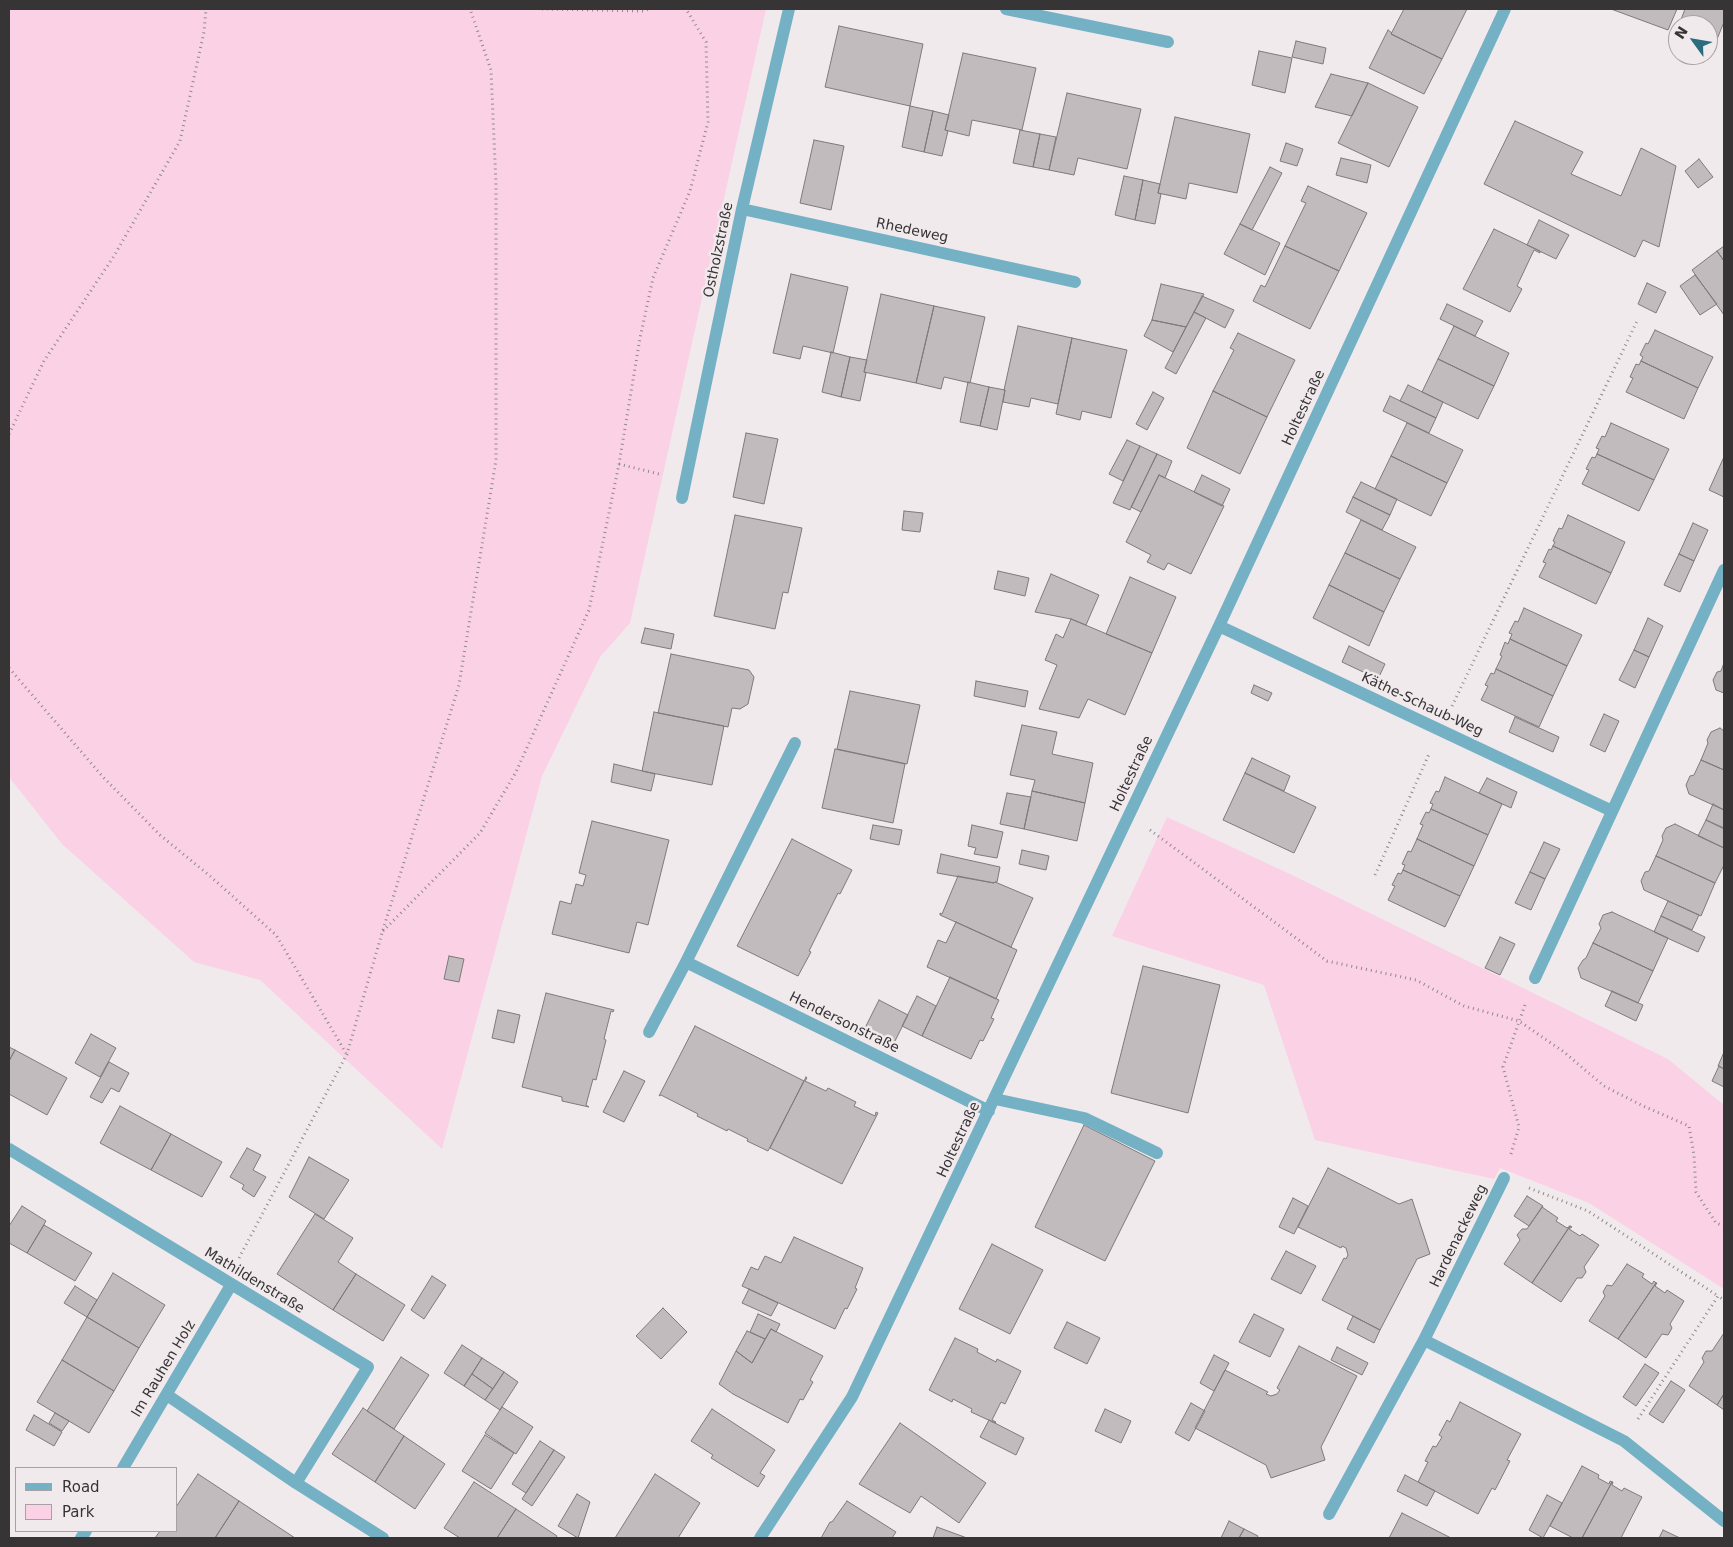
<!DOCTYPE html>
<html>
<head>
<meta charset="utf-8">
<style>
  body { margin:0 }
  #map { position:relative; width:1733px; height:1547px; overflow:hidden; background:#f1eaed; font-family:"DejaVu Sans",sans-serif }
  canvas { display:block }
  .frame { position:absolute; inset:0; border:10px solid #373435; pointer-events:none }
  .legend { position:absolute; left:15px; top:1467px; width:162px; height:65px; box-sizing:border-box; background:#f1eaed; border:1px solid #a7a1a3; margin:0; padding:6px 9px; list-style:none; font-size:15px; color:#373435 }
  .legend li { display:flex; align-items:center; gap:10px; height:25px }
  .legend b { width:25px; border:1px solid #a7a1a3 }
  .north { position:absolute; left:1668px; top:15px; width:50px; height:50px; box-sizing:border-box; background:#f1eaed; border:1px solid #a7a1a3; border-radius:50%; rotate:302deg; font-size:14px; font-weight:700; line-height:20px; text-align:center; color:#373435 }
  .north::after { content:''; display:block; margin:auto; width:18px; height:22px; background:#2b6d7f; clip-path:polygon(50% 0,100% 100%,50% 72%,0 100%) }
</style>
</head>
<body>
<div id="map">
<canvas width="1733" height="1547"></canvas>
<div class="frame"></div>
<ul class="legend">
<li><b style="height:6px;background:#75b1c4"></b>Road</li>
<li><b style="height:14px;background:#fbd1e5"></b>Park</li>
</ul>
<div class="north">N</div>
</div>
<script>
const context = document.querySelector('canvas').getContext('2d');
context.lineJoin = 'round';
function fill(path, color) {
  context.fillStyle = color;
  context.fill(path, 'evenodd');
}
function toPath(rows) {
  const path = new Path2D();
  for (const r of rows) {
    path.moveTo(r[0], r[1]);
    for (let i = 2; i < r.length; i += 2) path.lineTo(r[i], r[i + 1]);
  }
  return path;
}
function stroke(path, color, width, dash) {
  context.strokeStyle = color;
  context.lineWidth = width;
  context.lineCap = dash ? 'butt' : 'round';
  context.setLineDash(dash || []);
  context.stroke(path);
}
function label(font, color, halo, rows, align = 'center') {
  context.font = font + ' "DejaVu Sans",sans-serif';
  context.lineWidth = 5;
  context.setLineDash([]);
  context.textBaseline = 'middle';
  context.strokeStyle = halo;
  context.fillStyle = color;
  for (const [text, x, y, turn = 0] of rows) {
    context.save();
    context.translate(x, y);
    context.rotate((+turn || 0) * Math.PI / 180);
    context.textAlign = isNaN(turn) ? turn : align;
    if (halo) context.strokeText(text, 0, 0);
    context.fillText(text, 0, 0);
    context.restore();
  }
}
fill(toPath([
  [9,9,766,9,630,623,600,657,542,776,442,1149,260,980,194,962,62,844,9,777],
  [1167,817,1290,874,1668,1059,1724,1105,1724,1289,1589,1203,1500,1168,1494,1179,1315,1140,1264,985,1112,936]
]), '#fbd1e5');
const building = toPath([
  [1404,9,1467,9,1442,59,1391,34,1404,9],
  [1611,9,1677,9,1668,30,1611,9],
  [1685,9,1724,9,1724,22,1713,49,1708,47,1708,25,1679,25,1685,9],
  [839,26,923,44,910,106,825,87,839,26],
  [1388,30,1392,33,1391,34,1442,59,1424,94,1369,68,1388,30],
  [1296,41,1326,48,1323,64,1292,57,1296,41],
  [1259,51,1292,58,1285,93,1252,85,1259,51],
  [963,53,1036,68,1022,130,972,120,969,136,945,130,963,53],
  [1331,74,1368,83,1352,116,1315,107,1331,74],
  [1368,83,1418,107,1389,167,1338,143,1368,83],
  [1067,93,1141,109,1127,169,1078,158,1074,175,1049,170,1067,93],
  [910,106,933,111,924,152,902,147,910,106],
  [933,111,949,115,945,130,948,131,942,156,924,152,933,111],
  [1175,117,1250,134,1237,193,1189,183,1186,199,1158,193,1175,117],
  [1515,121,1583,152,1571,174,1621,196,1641,148,1676,166,1659,247,1643,240,1635,257,1484,184,1515,121],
  [1020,130,1040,134,1033,167,1013,163,1020,130],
  [1040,134,1056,137,1049,170,1033,167,1040,134],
  [814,140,844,146,831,210,800,203,814,140],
  [1286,143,1303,149,1297,166,1280,161,1286,143],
  [1341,158,1371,165,1367,183,1336,175,1341,158],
  [1699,159,1713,177,1698,188,1685,171,1699,159],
  [1270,167,1282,173,1252,230,1240,224,1270,167],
  [1124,176,1143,180,1135,220,1115,215,1124,176],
  [1143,180,1160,184,1158,193,1161,194,1155,224,1135,220,1143,180],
  [1308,186,1367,213,1339,271,1285,246,1306,203,1301,201,1308,186],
  [1539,220,1569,235,1556,259,1527,245,1539,220],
  [1240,224,1280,243,1265,275,1224,254,1240,224],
  [1494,229,1540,251,1540,253,1534,250,1517,286,1522,289,1510,312,1463,289,1494,229],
  [1285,246,1339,271,1310,329,1253,301,1261,285,1265,287,1285,246],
  [1724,246,1724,261,1717,251,1724,246],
  [1717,251,1724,261,1724,315,1692,270,1717,251],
  [791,274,848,287,833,353,803,346,800,359,773,353,791,274],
  [1695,275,1717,304,1700,315,1680,286,1695,275],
  [1647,283,1666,292,1656,313,1638,304,1647,283],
  [1161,284,1204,294,1186,327,1152,320,1161,284],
  [881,294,934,306,916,383,864,372,881,294],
  [1202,296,1234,310,1225,328,1194,312,1202,296],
  [1447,304,1483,321,1475,336,1440,319,1447,304],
  [934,306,985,317,970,383,944,377,941,389,916,383,934,306],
  [1194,312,1206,318,1176,374,1165,368,1194,312],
  [1152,320,1186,327,1173,352,1144,336,1152,320],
  [1018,326,1072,338,1058,404,1031,398,1029,407,1003,402,1005,390,1004,390,1018,326],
  [1454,326,1509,353,1494,386,1438,359,1454,326],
  [1655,330,1713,357,1698,388,1641,361,1643,357,1640,355,1646,343,1648,344,1655,330],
  [1238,333,1295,360,1267,417,1213,391,1234,350,1230,348,1238,333],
  [1072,338,1127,350,1111,418,1082,411,1080,420,1056,414,1072,338],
  [831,352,850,357,841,397,822,392,831,352],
  [850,357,867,360,864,372,866,373,860,401,841,397,850,357],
  [1438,359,1494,386,1478,419,1422,392,1438,359],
  [1641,361,1698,388,1684,419,1626,392,1633,378,1630,377,1636,364,1639,365,1641,361],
  [968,382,989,387,980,426,960,422,968,382],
  [1408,385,1443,402,1436,418,1400,401,1408,385],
  [989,387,1005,390,997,430,980,426,989,387],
  [1213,391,1267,417,1240,474,1187,448,1213,391],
  [1153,392,1164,398,1147,430,1136,424,1153,392],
  [1390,396,1436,418,1429,433,1383,411,1390,396],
  [1407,423,1463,450,1447,483,1391,456,1407,423],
  [1611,423,1669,449,1654,480,1597,454,1599,449,1596,448,1602,436,1605,437,1611,423],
  [746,433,778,439,764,504,733,497,746,433],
  [1127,440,1140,446,1123,481,1109,474,1127,440],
  [1140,446,1157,454,1130,510,1113,503,1140,446],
  [1157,454,1172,461,1165,478,1159,475,1141,512,1131,507,1157,454],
  [1597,454,1654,480,1639,511,1582,484,1589,470,1586,469,1592,457,1595,458,1597,454],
  [1391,456,1447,483,1431,516,1375,489,1391,456],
  [1723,459,1724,459,1724,497,1709,490,1723,459],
  [1159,475,1224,506,1191,574,1168,563,1164,570,1147,562,1151,555,1126,542,1159,475],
  [1202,475,1230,489,1222,506,1194,492,1202,475],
  [1361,482,1397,499,1390,515,1353,497,1361,482],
  [1353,497,1390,515,1382,530,1346,512,1353,497],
  [904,511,923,513,920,532,902,530,904,511],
  [735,515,802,528,788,593,783,592,775,629,714,616,735,515],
  [1568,515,1625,542,1611,573,1553,546,1555,542,1553,541,1559,528,1562,529,1568,515],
  [1361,520,1416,547,1400,579,1345,553,1361,520],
  [1693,523,1708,530,1694,561,1679,554,1693,523],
  [1553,546,1611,573,1596,604,1539,577,1546,563,1543,562,1549,549,1551,550,1553,546],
  [1345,553,1400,579,1384,612,1329,585,1345,553],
  [1679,554,1694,561,1680,592,1664,585,1679,554],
  [998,571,1029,578,1025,596,994,589,998,571],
  [1051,574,1099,595,1086,625,1071,619,1035,612,1051,574],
  [1130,577,1176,597,1152,653,1106,634,1130,577],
  [1329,585,1384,612,1369,646,1313,618,1329,585],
  [1524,608,1582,635,1567,666,1510,639,1512,634,1509,633,1515,621,1518,622,1524,608],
  [1648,618,1663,626,1649,657,1634,650,1648,618],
  [1071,619,1152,653,1125,715,1088,699,1079,718,1039,709,1057,665,1045,660,1056,634,1063,638,1071,619],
  [645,628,674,634,671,649,641,643,645,628],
  [1510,639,1567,666,1553,696,1496,669,1502,656,1500,655,1505,642,1508,644,1510,639],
  [1349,646,1385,664,1378,679,1342,662,1349,646],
  [1634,650,1649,657,1635,688,1619,680,1634,650],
  [671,654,749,670,754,677,748,704,740,709,732,708,728,727,658,713,671,654],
  [1724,663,1724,693,1716,690,1713,680,1717,672,1721,671,1724,663],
  [1496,669,1553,696,1539,727,1481,700,1488,686,1485,685,1491,673,1494,674,1496,669],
  [976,681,1028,691,1025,707,974,696,976,681],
  [1254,685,1272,693,1268,701,1251,693,1254,685],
  [850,691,920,705,907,764,837,749,850,691],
  [654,712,724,726,712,785,642,771,654,712],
  [1604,714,1619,721,1605,752,1590,745,1604,714],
  [1515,717,1559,737,1553,752,1509,732,1515,717],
  [1022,725,1057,732,1052,754,1093,763,1085,803,1032,791,1035,780,1010,775,1022,725],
  [1720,728,1724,731,1724,770,1701,760,1708,743,1707,740,1711,732,1720,728],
  [835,749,905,764,893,823,822,808,835,749],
  [1252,758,1290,776,1284,791,1245,773,1252,758],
  [1701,760,1724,770,1724,810,1689,794,1686,785,1690,776,1694,775,1701,760],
  [614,764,655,774,651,791,611,782,614,764],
  [1245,773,1316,807,1294,853,1223,820,1245,773],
  [1445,777,1502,804,1488,835,1431,809,1433,804,1430,803,1436,791,1439,792,1445,777],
  [1487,778,1517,792,1511,808,1479,793,1487,778],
  [1032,791,1085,803,1077,841,1024,829,1032,791],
  [1007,793,1031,797,1024,829,1000,824,1007,793],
  [1713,804,1724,810,1724,828,1706,820,1713,804],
  [1431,809,1488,835,1474,866,1417,839,1423,825,1420,824,1426,812,1429,813,1431,809],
  [1706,820,1724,829,1724,848,1698,836,1706,820],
  [592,821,669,840,648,925,637,922,629,953,552,934,560,901,571,904,576,884,583,886,586,875,579,873,592,821],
  [1675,824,1724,848,1724,865,1715,883,1656,856,1663,840,1662,836,1666,828,1675,824],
  [873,825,902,830,899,845,870,839,873,825],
  [972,825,1003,832,997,858,974,854,976,848,968,846,972,825],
  [792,839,852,870,840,894,838,893,809,951,811,952,798,976,737,946,792,839],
  [1417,839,1474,866,1460,896,1403,870,1405,865,1402,864,1408,851,1411,852,1417,839],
  [1544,842,1560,849,1545,879,1530,872,1544,842],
  [1022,850,1049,856,1046,870,1019,864,1022,850],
  [941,854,1000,867,997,882,995,882,994,883,937,873,941,854],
  [1656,856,1715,883,1701,916,1644,890,1641,881,1645,872,1649,871,1656,856],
  [1403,870,1460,896,1445,927,1388,900,1395,886,1392,885,1398,873,1401,874,1403,870],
  [1530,872,1545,879,1531,910,1515,903,1530,872],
  [958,876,994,883,995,882,1033,898,1011,947,940,915,940,913,942,914,958,876],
  [1668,901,1699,915,1692,930,1661,916,1668,901],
  [1612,912,1668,938,1653,971,1593,943,1601,928,1599,924,1603,915,1612,912],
  [1661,916,1705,937,1698,952,1654,932,1661,916],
  [956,922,1017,950,996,999,927,967,938,940,946,943,956,922],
  [1500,937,1515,944,1500,975,1485,968,1500,937],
  [1593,943,1653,971,1638,1003,1581,978,1578,968,1583,960,1586,958,1593,943],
  [449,956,464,959,459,982,444,979,449,956],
  [1143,966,1220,985,1188,1113,1111,1093,1143,966],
  [950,977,999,1000,991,1018,994,1019,983,1041,980,1040,971,1059,922,1036,950,977],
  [1612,991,1643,1005,1636,1021,1605,1006,1612,991],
  [546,993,614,1010,613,1012,611,1011,604,1039,606,1040,596,1080,593,1079,586,1105,589,1107,562,1101,562,1097,522,1087,546,993],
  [917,996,936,1006,922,1036,902,1026,917,996],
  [879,1000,908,1015,892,1047,863,1032,879,1000],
  [498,1010,520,1015,514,1043,492,1038,498,1010],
  [695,1026,804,1081,768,1151,747,1141,748,1139,728,1129,727,1131,697,1116,698,1114,661,1095,659,1096,695,1026],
  [91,1034,116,1048,100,1077,75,1063,91,1034],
  [9,1047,15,1050,9,1061,9,1047],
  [15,1050,67,1078,47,1115,9,1094,9,1061,15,1050],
  [1724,1052,1724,1069,1718,1066,1724,1052],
  [109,1062,129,1073,119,1092,111,1088,102,1103,90,1097,109,1062],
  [1719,1066,1724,1069,1724,1087,1712,1081,1719,1066],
  [624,1071,645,1081,624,1122,603,1112,624,1071],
  [806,1077,807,1078,805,1081,826,1091,828,1088,856,1102,854,1106,875,1116,876,1112,878,1113,842,1184,770,1148,806,1077],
  [120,1106,171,1134,151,1170,100,1143,120,1106],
  [1084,1125,1155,1161,1105,1261,1035,1227,1084,1125],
  [171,1134,222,1162,202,1197,151,1170,171,1134],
  [247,1148,261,1155,253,1170,266,1177,254,1197,242,1189,244,1185,230,1177,247,1148],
  [309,1157,349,1180,324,1219,289,1197,309,1157],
  [1328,1168,1399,1204,1412,1199,1430,1254,1417,1259,1380,1330,1322,1300,1344,1258,1346,1259,1348,1255,1346,1248,1342,1246,1341,1248,1298,1227,1328,1168],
  [1527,1196,1543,1206,1529,1226,1514,1216,1527,1196],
  [1293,1198,1308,1206,1294,1234,1279,1227,1293,1198],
  [22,1206,46,1221,27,1253,9,1243,9,1226,22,1206],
  [1542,1207,1558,1218,1556,1221,1567,1228,1570,1226,1532,1283,1504,1264,1520,1240,1517,1235,1522,1229,1527,1229,1542,1207],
  [315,1214,353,1238,338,1262,356,1274,333,1310,277,1274,315,1214],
  [44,1225,92,1253,75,1281,27,1253,44,1225],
  [1570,1226,1572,1227,1569,1229,1580,1236,1582,1234,1599,1245,1584,1267,1586,1272,1582,1278,1577,1278,1561,1302,1532,1283,1570,1226],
  [794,1237,863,1268,855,1288,857,1289,847,1309,845,1308,835,1329,742,1286,751,1267,758,1270,765,1256,781,1263,794,1237],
  [992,1244,1043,1270,1010,1334,959,1309,992,1244],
  [1286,1251,1316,1266,1301,1294,1271,1279,1286,1251],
  [1627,1264,1644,1274,1642,1277,1652,1284,1654,1281,1656,1283,1618,1339,1589,1321,1605,1296,1603,1292,1607,1285,1612,1286,1627,1264],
  [113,1273,165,1305,139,1348,87,1317,113,1273],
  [356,1274,405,1305,383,1341,333,1310,356,1274],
  [432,1276,446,1285,424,1319,411,1310,432,1276],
  [1656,1283,1657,1283,1655,1286,1665,1293,1667,1290,1684,1301,1670,1324,1672,1328,1668,1335,1662,1334,1646,1358,1618,1339,1656,1283],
  [75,1286,97,1300,87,1317,64,1303,75,1286],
  [749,1289,778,1303,771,1316,742,1303,749,1289],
  [663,1308,687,1332,661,1359,636,1336,663,1308],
  [758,1314,780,1324,776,1332,771,1329,765,1339,750,1332,758,1314],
  [1254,1314,1284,1329,1270,1357,1239,1342,1254,1314],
  [1353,1316,1380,1330,1374,1343,1347,1329,1353,1316],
  [87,1317,139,1348,114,1391,62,1360,87,1317],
  [1067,1322,1100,1338,1087,1364,1054,1348,1067,1322],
  [771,1329,823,1356,810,1380,813,1382,803,1400,800,1399,788,1423,733,1394,719,1384,736,1351,752,1363,771,1329],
  [747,1331,765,1339,752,1363,736,1351,747,1331],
  [1724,1333,1724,1394,1717,1405,1689,1386,1704,1362,1702,1358,1706,1351,1712,1351,1724,1333],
  [955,1338,978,1349,977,1352,996,1362,997,1359,1021,1371,1005,1404,1001,1402,992,1420,996,1422,995,1423,971,1412,972,1409,953,1399,952,1402,929,1390,955,1338],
  [462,1345,482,1358,464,1386,444,1373,462,1345],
  [1299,1346,1357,1376,1321,1447,1325,1460,1271,1478,1266,1465,1195,1428,1225,1370,1268,1392,1266,1394,1271,1396,1277,1394,1280,1390,1277,1388,1299,1346],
  [1337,1347,1368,1363,1362,1375,1331,1360,1337,1347],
  [1214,1355,1229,1363,1214,1391,1200,1383,1214,1355],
  [401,1357,429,1375,394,1429,367,1411,401,1357],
  [482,1358,504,1372,493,1389,472,1374,482,1358],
  [62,1360,114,1391,89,1433,37,1402,62,1360],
  [1645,1364,1659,1373,1636,1406,1623,1397,1645,1364],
  [504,1372,518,1382,500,1410,485,1400,504,1372],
  [472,1374,493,1389,485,1400,464,1386,472,1374],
  [1671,1381,1685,1390,1663,1423,1649,1414,1671,1381],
  [1724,1394,1724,1410,1717,1405,1724,1394],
  [1460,1402,1521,1434,1507,1460,1510,1461,1495,1490,1492,1488,1478,1514,1418,1482,1428,1462,1425,1461,1433,1446,1436,1447,1442,1437,1439,1435,1447,1420,1450,1422,1460,1402],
  [1191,1403,1205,1411,1189,1441,1175,1433,1191,1403],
  [502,1407,533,1427,516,1454,485,1433,502,1407],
  [363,1408,404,1436,375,1482,332,1454,363,1408],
  [712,1409,775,1450,760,1473,765,1476,758,1487,711,1458,713,1455,691,1441,712,1409],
  [1105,1409,1131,1421,1121,1443,1095,1431,1105,1409],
  [55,1413,69,1421,62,1431,49,1423,55,1413],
  [34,1415,62,1432,54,1446,26,1430,34,1415],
  [989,1420,1024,1438,1016,1455,980,1437,989,1420],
  [900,1423,986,1483,959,1523,921,1496,910,1513,859,1484,900,1423],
  [485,1435,514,1453,491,1489,462,1471,485,1435],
  [404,1436,445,1464,415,1509,375,1482,404,1436],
  [540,1441,554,1450,526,1493,512,1484,540,1441],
  [554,1450,565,1457,532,1506,522,1499,554,1450],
  [1582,1466,1599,1475,1598,1478,1609,1484,1610,1481,1612,1482,1582,1538,1573,1538,1550,1526,1582,1466],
  [198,1474,239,1501,215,1538,155,1538,160,1531,176,1531,176,1507,198,1474],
  [655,1474,700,1503,678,1538,615,1538,655,1474],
  [1405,1475,1435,1491,1427,1506,1397,1491,1405,1475],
  [474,1482,516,1509,497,1538,460,1538,444,1528,474,1482],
  [1612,1482,1613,1482,1612,1485,1622,1491,1624,1488,1642,1497,1623,1534,1621,1538,1582,1538,1612,1482],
  [577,1494,590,1502,578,1538,558,1526,577,1494],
  [1547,1495,1562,1503,1543,1538,1529,1530,1547,1495],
  [239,1501,295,1538,215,1538,239,1501],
  [847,1501,896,1532,892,1538,821,1538,830,1522,832,1522,847,1501],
  [516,1509,557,1536,556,1538,497,1538,516,1509],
  [1402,1513,1451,1538,1389,1538,1402,1513],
  [1229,1521,1244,1529,1239,1538,1221,1538,1229,1521],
  [937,1527,967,1538,933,1538,937,1527],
  [1244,1529,1258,1536,1257,1538,1239,1538,1244,1529],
  [1663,1530,1680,1538,1659,1538,1663,1530]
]);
fill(building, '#c2bbbe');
stroke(building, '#7f797c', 1);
stroke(toPath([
  [542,9,644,11,649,9],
  [9,434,44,361,114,256,180,141,204,32,206,9],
  [619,464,659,474],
  [9,668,103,777,160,835,210,876,276,935,346,1053],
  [1452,706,1638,319],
  [1150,830,1327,961,1416,980,1464,1006,1519,1021,1564,1052,1604,1086,1643,1106,1689,1126,1694,1155,1696,1192,1716,1223,1724,1226],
  [1375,875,1429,754],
  [383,931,480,833,516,772,589,610,619,464,640,338,653,278,690,191,708,122,706,42,686,9],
  [1511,1154,1519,1127,1503,1067,1526,1002],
  [1529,1188,1588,1211,1718,1296],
  [239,1258,347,1054,382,933,459,685,496,460,496,185,491,70,470,9],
  [1638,1419,1718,1296,1724,1300]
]), '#8e898b', 3, [1, 4]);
stroke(toPath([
  [995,1099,1084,1118,1157,1153]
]), '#75b1c4', 12);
stroke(toPath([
  [1006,9,1168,42],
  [742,209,1075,282],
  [682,498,742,209,789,9],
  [1219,626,1612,811],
  [686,962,989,1111],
  [1535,978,1724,570],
  [649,1032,686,962,795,743],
  [9,1149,368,1367,296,1483],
  [1424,1340,1624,1441,1724,1521],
  [167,1395,296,1483,383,1538],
  [123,1468,231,1285],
  [1329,1514,1424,1340,1504,1178],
  [81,1538,86,1531],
  [760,1538,852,1397,1219,626,1505,9]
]), '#75b1c4', 12);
label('14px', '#373435', '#f1eaed', [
  ["Rhedeweg",912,231,12],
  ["Ostholzstraße",719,250,-78],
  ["Holtestraße",1304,408,-65],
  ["Käthe-Schaub-Weg",1422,705,25],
  ["Holtestraße",1132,774,-65],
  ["Hendersonstraße",844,1023,26],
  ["Holtestraße",959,1140,-65],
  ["Hardenackeweg",1459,1236,-64],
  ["Mathildenstraße",254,1281,31],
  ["Im Rauhen Holz",164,1369,-59]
]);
</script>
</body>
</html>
